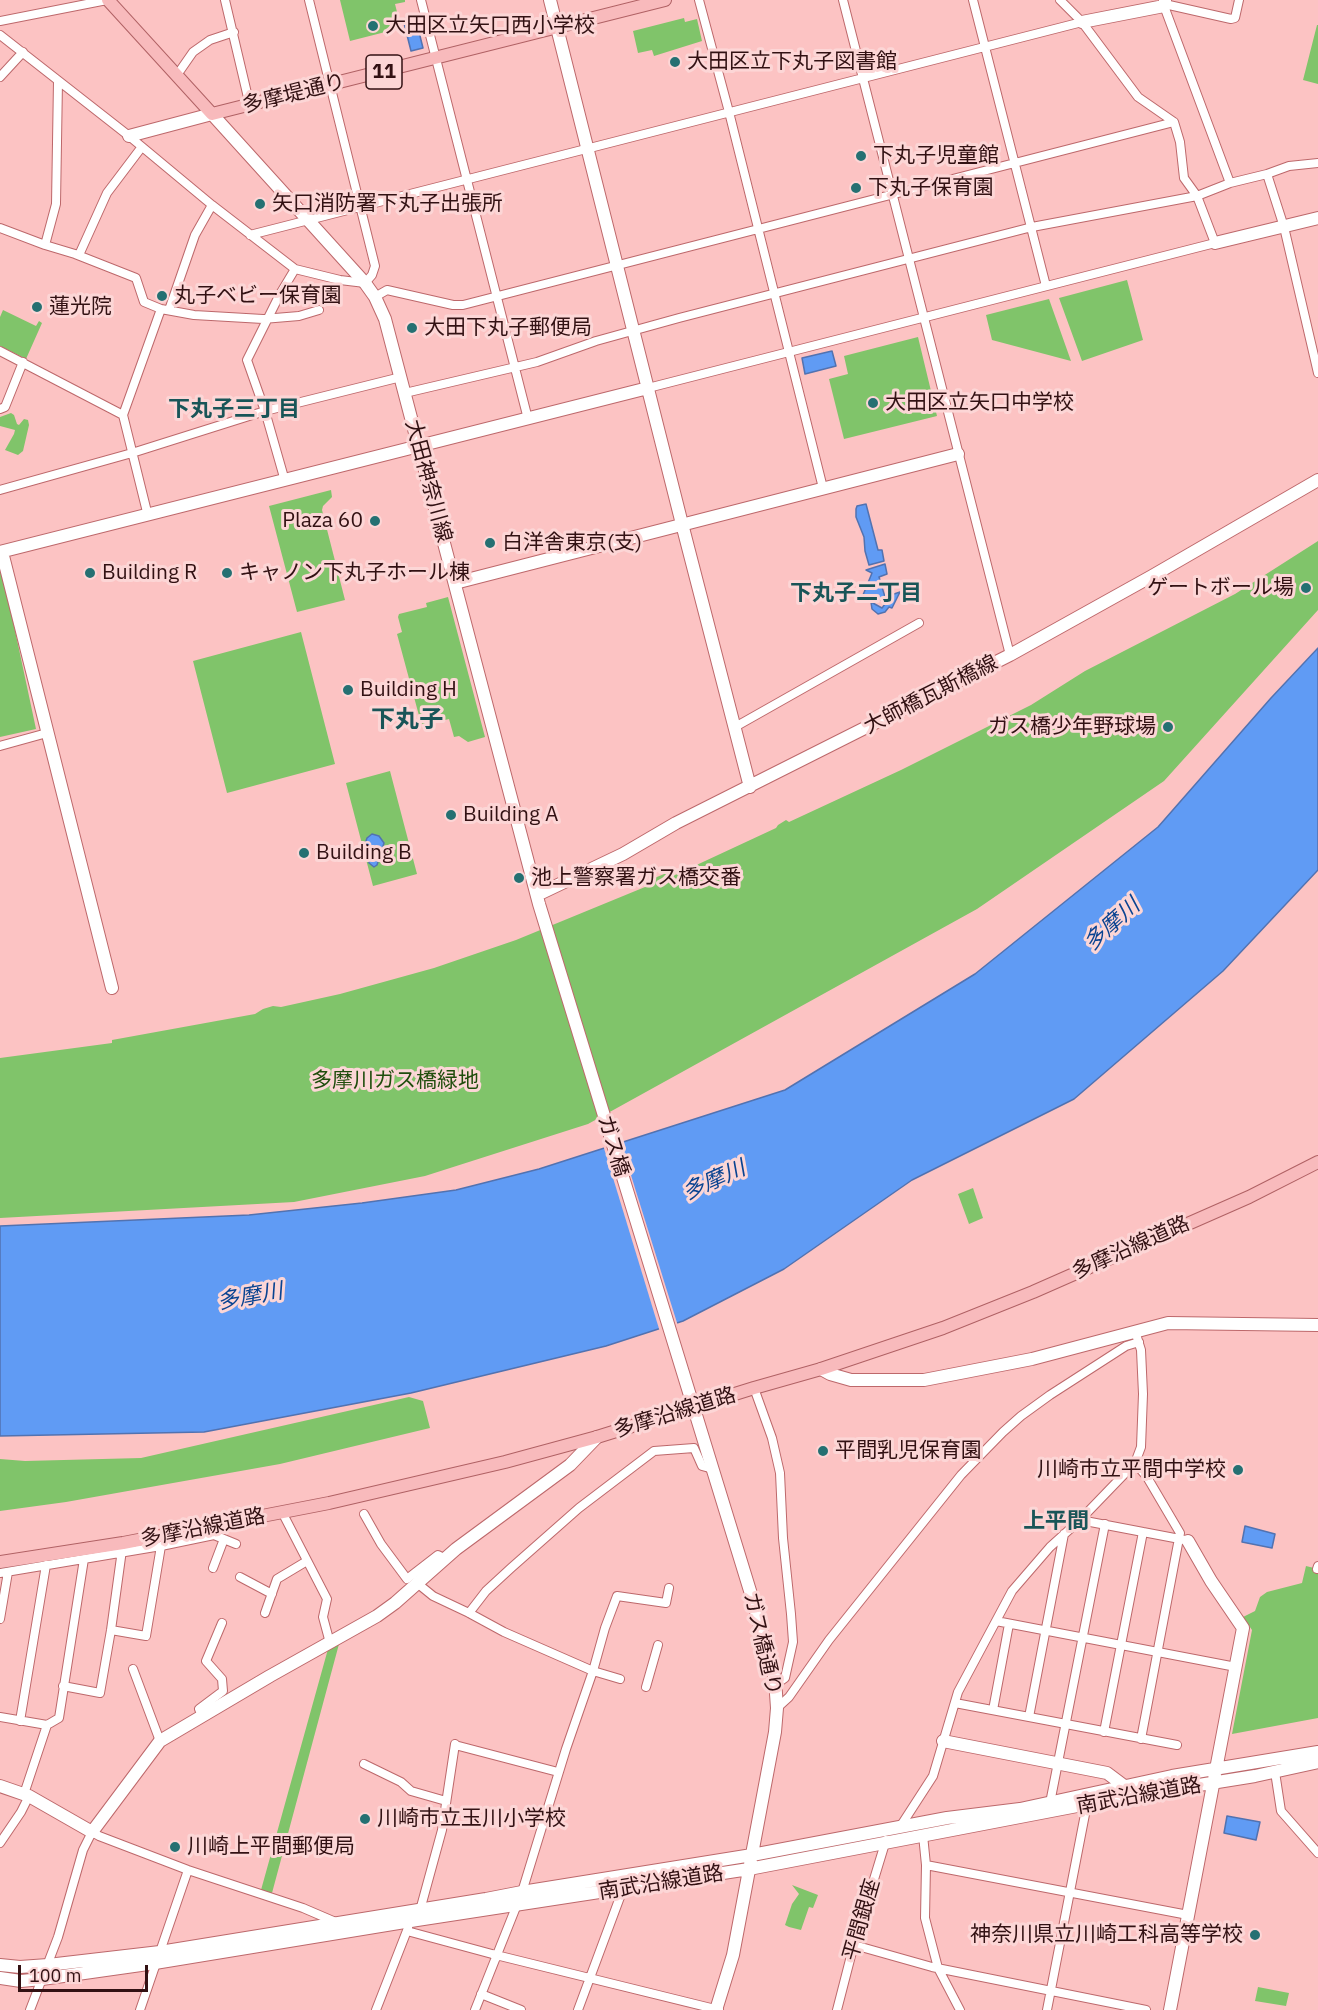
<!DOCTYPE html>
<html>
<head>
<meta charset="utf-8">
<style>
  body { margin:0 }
  #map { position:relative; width:1318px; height:2010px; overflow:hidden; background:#fcc3c3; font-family:"IBM Plex Sans",sans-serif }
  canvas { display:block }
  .scale { position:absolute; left:18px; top:1965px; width:130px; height:27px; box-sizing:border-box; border:3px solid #321113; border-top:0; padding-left:8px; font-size:18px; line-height:21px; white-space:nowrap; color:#321113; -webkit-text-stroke:4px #fcd6d6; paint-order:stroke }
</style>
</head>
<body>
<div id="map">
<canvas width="1318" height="2010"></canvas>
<div class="scale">100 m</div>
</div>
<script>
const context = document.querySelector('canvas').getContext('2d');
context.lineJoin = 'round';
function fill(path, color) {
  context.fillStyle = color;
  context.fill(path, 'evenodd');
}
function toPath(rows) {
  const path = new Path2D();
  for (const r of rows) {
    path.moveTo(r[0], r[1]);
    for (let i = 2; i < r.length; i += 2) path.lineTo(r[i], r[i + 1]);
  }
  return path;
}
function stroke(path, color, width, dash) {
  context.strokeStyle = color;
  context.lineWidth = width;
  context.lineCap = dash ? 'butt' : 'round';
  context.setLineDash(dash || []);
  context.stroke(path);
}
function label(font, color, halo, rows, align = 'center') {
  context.font = font + ' "IBM Plex Sans","Noto Sans JP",sans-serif';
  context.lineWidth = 6;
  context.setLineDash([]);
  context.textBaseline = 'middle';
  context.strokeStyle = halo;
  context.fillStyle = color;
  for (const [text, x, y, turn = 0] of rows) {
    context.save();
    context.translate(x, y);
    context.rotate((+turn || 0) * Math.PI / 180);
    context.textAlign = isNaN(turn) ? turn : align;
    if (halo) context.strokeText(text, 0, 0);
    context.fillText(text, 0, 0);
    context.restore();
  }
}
fill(toPath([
  [340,0,405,0,405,2,395,4,401,28,350,41],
  [684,18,685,22,697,19,702,41,654,56,652,50,638,53,633,31],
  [1317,25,1318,25,1318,84,1303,80],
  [1127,280,1143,340,1082,361,1059,298],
  [1049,299,1071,361,992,340,986,315],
  [3,310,36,326,39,321,42,323,26,359,0,346,0,317],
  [918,337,937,416,844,439,829,379,848,374,844,356],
  [11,413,14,415,17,424,19,425,24,419,28,420,29,425,23,451,18,455,5,450,14,434,15,430,0,426,0,417],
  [331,490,332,497,323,506,322,510,345,600,297,612,269,506],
  [1318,541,1318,610,1164,781,977,909,588,1124,425,1176,294,1202,0,1218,0,1058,112,1043,112,1040,255,1014,263,1009,273,1006,281,1007,340,994,434,968,516,940,645,887,652,879,669,872,675,875,776,828,778,825,786,820,789,822,901,770,1031,705,1085,671,1235,594],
  [0,560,36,729,0,737],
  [448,597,485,737,468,742,459,736,454,737,449,719,425,725,421,723,397,634,402,632,398,617,399,614,427,607,426,603],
  [301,632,335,764,227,793,193,661],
  [390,771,417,874,373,886,346,783],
  [973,1188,983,1218,969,1224,958,1194],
  [409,1397,423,1401,430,1428,280,1464,66,1502,0,1511,0,1459,25,1461,141,1458],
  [1306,1566,1318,1569,1318,1718,1232,1734,1252,1630,1243,1617,1255,1611,1260,1597,1267,1592,1302,1583],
  [339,1644,272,1893,261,1890,328,1649],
  [792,1885,818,1895,813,1908,809,1907,801,1930,789,1927,785,1925,792,1904,799,1894],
  [1258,1987,1289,1993,1286,2006,1255,2001]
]), '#80c46a');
const water = toPath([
  [415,16,423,48,411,51,403,19,415,16],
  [832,351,836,366,805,374,802,358,832,351],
  [866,504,878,550,882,550,884,561,869,565,865,551,864,537,856,517,856,509,857,506,866,504],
  [885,564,887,574,879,577,885,597,900,592,892,608,889,607,885,612,878,614,872,609,871,602,882,608,885,604,885,601,878,599,875,602,863,595,872,573,866,570,885,564],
  [1318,648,1318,870,1223,971,1074,1099,912,1180,784,1269,683,1321,606,1346,411,1393,204,1432,0,1436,0,1226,249,1215,362,1203,456,1190,539,1169,785,1090,975,974,1158,827,1271,698,1318,648],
  [372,834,379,836,384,843,377,865,374,867,369,863,366,841,367,838,372,834],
  [1245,1526,1275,1534,1272,1548,1242,1542,1245,1526],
  [1227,1816,1260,1822,1256,1840,1224,1833,1227,1816]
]);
fill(water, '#609bf4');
stroke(water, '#5272b0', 1.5);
fill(toPath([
  [620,1140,678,1326,660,1332,603,1145]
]), '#fcc3c3');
const street = toPath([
  [225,0,250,106],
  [421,0,528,419],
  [699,0,729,112,823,488],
  [843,0,1010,655],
  [973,0,1046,286],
  [0,21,107,0],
  [0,35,129,136,212,205,295,269,340,280,365,283,372,275,375,266,309,0],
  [177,75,193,52,210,40,234,32],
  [0,77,23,52],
  [1267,174,1284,227,1318,373],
  [1230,183,1164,6,1169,5,1231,19,1235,18,1239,0],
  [0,228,45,245,75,254,136,278,144,302,161,309,194,315,263,319,299,316,319,310],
  [250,235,1082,22],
  [45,245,56,204,58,81],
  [79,255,107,193,141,148],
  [375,297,387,290,453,305,463,305,1174,122],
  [169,310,195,235,212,205],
  [0,351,123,415],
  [648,388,1215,243,1197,196,1184,178,1180,142,1174,122,1138,97,1082,22,1060,0],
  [405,393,537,362,596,341,679,318,1032,227,1197,196,1230,183,1267,174,1289,166,1318,163],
  [0,409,5,407,23,362],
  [285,481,265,411,247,360,280,294,295,269],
  [0,490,132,453,265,411,401,377],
  [148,516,123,415,161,309],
  [735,727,919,623],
  [0,746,47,733],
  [754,1388,772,1438,780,1473,783,1538,791,1614,793,1642,785,1678,775,1685],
  [1135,1463,1147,1477,1180,1533,1141,1739],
  [282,1512,327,1599,323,1617,330,1643],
  [364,1514,381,1544,407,1579,438,1555,444,1558],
  [1080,1520,1185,1540],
  [161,1546,214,1535,236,1544],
  [213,1568,224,1539],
  [1317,1569,1318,1566],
  [0,1573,161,1546,146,1636,111,1630],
  [240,1577,272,1594],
  [417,1583,433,1596,469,1613,504,1632,593,1671,620,1679],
  [265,1613,277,1579,307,1561],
  [469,1613,486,1591,511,1568,579,1508,654,1451,694,1448,702,1466,713,1469],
  [0,1619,8,1572],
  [996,1621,1236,1667],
  [133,1669,160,1741],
  [63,1686,100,1693,111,1630,122,1550],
  [646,1687,658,1645],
  [955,1703,1177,1745],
  [777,1708,789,1697,829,1640,961,1475,1003,1432,1021,1416,1050,1395,1126,1346,1139,1342],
  [993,1710,1009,1624],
  [202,1716,199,1709,223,1691,222,1679,206,1661,222,1623],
  [0,1717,47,1725],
  [1029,1717,1064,1534],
  [20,1721,46,1565],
  [1104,1732,1143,1532],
  [455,1745,558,1772],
  [364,1764,401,1782,411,1791,446,1801],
  [1275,1772,1281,1811,1318,1853],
  [24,1794,47,1725,59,1718,84,1559],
  [1050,1803,1105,1524],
  [900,1827,933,1776,958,1692,1012,1591,1050,1547,1080,1520,1135,1463,1141,1447,1143,1394,1141,1350,1135,1331],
  [923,1835,926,1865,925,1918,938,1968,960,2010],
  [0,1843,21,1812,29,1796],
  [926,1865,1188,1915],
  [419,1914,442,1830,455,1744],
  [407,1931,492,1954,719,2010],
  [854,1945,932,1967,1146,2010],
  [481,1994,521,2010],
  [30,2010,58,1937,83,1850,92,1832,99,1836,188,1870,303,1908,338,1923],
  [140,2010,188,1870],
  [376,2010,408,1928],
  [475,2010,522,1892,566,1749,593,1671,605,1628,617,1596,666,1603,669,1588],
  [578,2010,623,1889],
  [837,2010,853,1948,886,1840],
  [1047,2010,1087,1804]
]);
const secondary = toPath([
  [550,0,682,524,750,787],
  [1082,22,1164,6,1165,0],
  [129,136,212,114,365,283,375,297,385,319,539,904,751,1594,775,1679,777,1708,775,1732,733,1955,716,2010],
  [1215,243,1318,218],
  [0,552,648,388],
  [2,552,112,988],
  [455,583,958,454],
  [537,895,623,854,676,823,1010,655,1152,576,1318,480],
  [821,1369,830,1374,851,1380,924,1380,1032,1359,1168,1323,1318,1325],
  [943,1741,1107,1773,1123,1785],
  [0,1786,29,1796,92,1832,160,1741,270,1676,377,1616,395,1603,456,1549,570,1465,597,1437],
  [0,1965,20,1967,48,1965,160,1952,486,1899,522,1892,752,1855,947,1818,1020,1809,1172,1776,1318,1752],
  [0,1978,21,1981,42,1979,155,1963,417,1920,749,1869,1124,1797,1255,1776,1318,1762],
  [1170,2010,1243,1628,1211,1581,1188,1541]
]);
const primary = toPath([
  [108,0,212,114,665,0],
  [0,1562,123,1543,329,1503,505,1462,597,1437,754,1388,821,1369,943,1328,1033,1292,1249,1197,1318,1162]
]);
stroke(street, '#bd686b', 10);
stroke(secondary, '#bd686b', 14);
stroke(primary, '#b06164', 14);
stroke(street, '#fff', 8);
stroke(secondary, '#fff', 12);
stroke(primary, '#f8babc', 12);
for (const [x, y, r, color] of [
  [373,26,6,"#257072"],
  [675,62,6,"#257072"],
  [861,156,6,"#257072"],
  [856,188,6,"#257072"],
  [260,204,6,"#257072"],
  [162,296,6,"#257072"],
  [37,307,6,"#257072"],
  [412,328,6,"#257072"],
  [873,403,6,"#257072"],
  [375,521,6,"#257072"],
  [490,543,6,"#257072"],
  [90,573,6,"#257072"],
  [227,573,6,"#257072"],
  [1306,588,6,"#257072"],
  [348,690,6,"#257072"],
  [1168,727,6,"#257072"],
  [451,815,6,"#257072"],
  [304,853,6,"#257072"],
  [519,878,6,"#257072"],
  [823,1451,6,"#257072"],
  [1238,1470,6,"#257072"],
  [365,1819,6,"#257072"],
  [175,1847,6,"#257072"],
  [1255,1935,6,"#257072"]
]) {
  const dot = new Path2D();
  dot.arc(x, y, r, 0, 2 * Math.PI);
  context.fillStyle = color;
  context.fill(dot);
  stroke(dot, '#fcd6d6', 2);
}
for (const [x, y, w] of [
  [384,72,36]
]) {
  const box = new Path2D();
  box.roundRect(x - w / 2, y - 17, w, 34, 4.5);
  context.fillStyle = '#fcd6d6';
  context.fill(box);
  stroke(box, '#321113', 1.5);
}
label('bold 20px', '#321113', null, [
  ["11",384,72]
]);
label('21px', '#321113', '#fcd6d6', [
  ["大田区立矢口西小学校",385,26],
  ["大田区立下丸子図書館",687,62],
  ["下丸子児童館",873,156],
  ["下丸子保育園",868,188],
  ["矢口消防署下丸子出張所",272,204],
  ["丸子ベビー保育園",174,296],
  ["蓮光院",49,307],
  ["大田下丸子郵便局",424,328],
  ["大田区立矢口中学校",885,403],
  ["Plaza 60",363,521,"right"],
  ["白洋舎東京(支)",502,543],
  ["Building R",102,573],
  ["キャノン下丸子ホール棟",239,573],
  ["ゲートボール場",1294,588,"right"],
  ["Building H",360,690],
  ["ガス橋少年野球場",1156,727,"right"],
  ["Building A",463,815],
  ["Building B",316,853],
  ["池上警察署ガス橋交番",531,878],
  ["平間乳児保育園",835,1451],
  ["川崎市立平間中学校",1226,1470,"right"],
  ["川崎市立玉川小学校",377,1819],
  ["川崎上平間郵便局",187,1847],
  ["神奈川県立川崎工科高等学校",1243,1935,"right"]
], 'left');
label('21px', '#321113', '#fcd6d6', [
  ["多摩堤通り",294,94,-14],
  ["大田神奈川線",428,481,75],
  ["大師橋瓦斯橋線",931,695,-27],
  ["ガス橋",613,1146,73],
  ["多摩沿線道路",1131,1248,-24],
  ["多摩沿線道路",675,1413,-17],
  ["多摩沿線道路",203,1528,-11],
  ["ガス橋通り",762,1644,77],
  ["南武沿線道路",1139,1796,-10],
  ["南武沿線道路",661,1883,-9],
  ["平間銀座",862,1920,-74]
]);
label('21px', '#1f4d0c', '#fcd6d6', [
  ["多摩川ガス橋緑地",395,1081]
]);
label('bold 22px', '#195558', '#fcd6d6', [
  ["下丸子三丁目",234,410],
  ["下丸子二丁目",856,594],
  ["上平間",1056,1522]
]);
label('italic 22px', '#094391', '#fcd6d6', [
  ["多摩川",1112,925,-42],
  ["多摩川",714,1181,-24],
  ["多摩川",250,1297,-10]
]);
label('bold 24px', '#195558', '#fcd6d6', [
  ["下丸子",407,720]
]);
</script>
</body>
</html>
